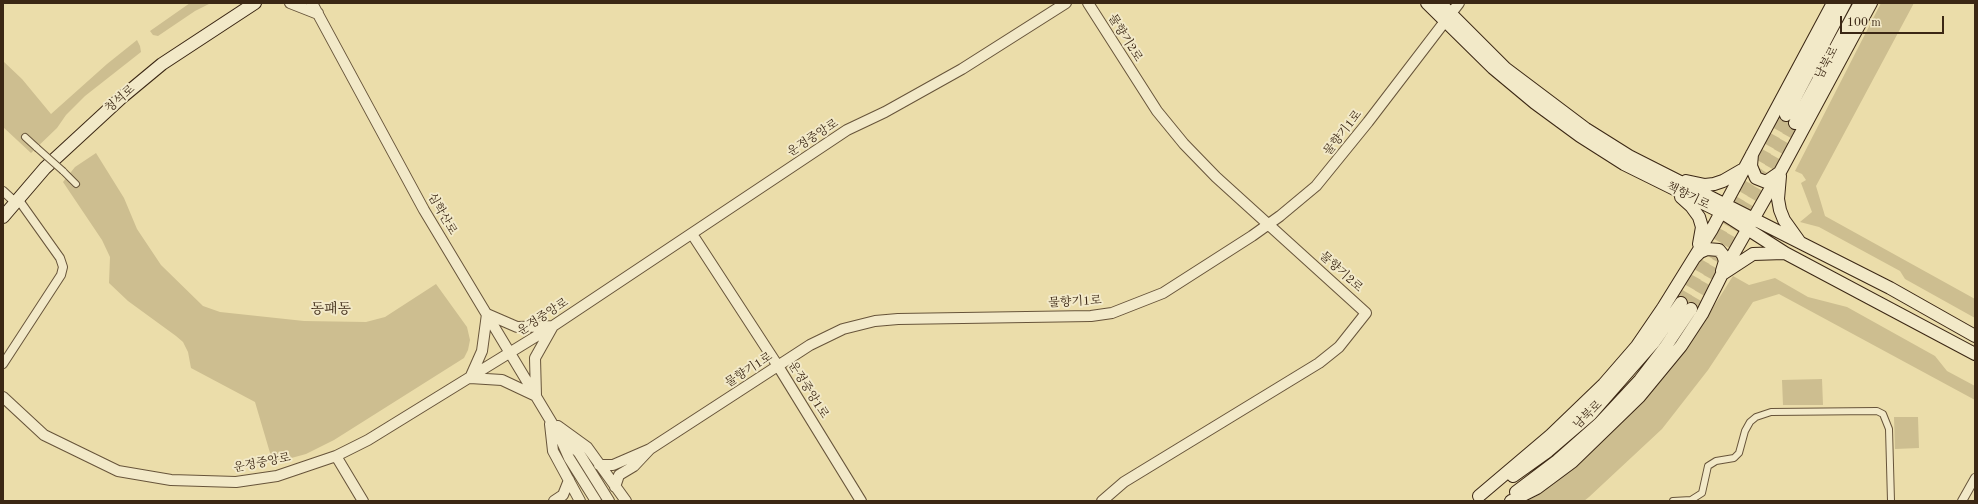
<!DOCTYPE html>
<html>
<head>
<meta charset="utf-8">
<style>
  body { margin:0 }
  #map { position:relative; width:1978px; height:504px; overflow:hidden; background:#ebddaa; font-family:"Old Standard TT",serif }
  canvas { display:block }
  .frame { position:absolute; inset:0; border:4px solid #3b2714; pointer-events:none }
  .scale { position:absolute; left:1840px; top:16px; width:104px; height:18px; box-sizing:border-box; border:2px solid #3b2714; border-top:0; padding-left:5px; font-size:12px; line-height:14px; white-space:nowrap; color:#3b2714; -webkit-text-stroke:3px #f2e9c8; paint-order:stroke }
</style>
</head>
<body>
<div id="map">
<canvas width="1978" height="504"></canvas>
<div class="frame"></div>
<div class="scale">100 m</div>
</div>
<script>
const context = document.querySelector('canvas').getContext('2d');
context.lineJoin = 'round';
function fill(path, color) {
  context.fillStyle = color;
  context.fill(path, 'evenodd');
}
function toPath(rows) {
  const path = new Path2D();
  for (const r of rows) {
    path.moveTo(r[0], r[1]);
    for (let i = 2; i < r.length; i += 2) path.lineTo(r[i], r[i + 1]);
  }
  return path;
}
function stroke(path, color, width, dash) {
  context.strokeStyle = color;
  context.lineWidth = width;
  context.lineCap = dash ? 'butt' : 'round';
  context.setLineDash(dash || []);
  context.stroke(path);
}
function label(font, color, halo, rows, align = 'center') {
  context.font = font + ' "Old Standard TT","Noto Serif KR",serif';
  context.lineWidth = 4;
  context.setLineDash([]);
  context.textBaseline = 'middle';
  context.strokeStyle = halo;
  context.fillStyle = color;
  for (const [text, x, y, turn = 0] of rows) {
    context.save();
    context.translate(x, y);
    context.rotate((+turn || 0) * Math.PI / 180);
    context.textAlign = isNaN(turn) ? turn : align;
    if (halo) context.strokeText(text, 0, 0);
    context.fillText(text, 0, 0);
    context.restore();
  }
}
fill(toPath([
  [190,3,211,3,195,11,158,36,153,35,150,31],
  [1881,3,1914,3,1816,186,1825,216,1975,299,1975,318,1905,279,1900,271,1819,227,1800,222,1812,212,1801,183,1806,180,1802,174,1795,171],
  [137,40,140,46,141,52,85,96,66,115,57,128,31,153,3,127,3,61,22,79,51,114,107,64],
  [96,153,124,198,137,229,161,265,203,306,220,312,304,321,366,322,385,317,436,284,467,327,470,340,468,350,464,358,334,440,306,454,273,463,255,402,191,368,188,352,183,342,176,336,128,301,109,283,110,257,102,240,63,182,75,167],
  [1733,276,1749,285,1775,278,1808,297,1847,307,1935,356,1947,371,1975,386,1975,400,1779,294,1753,302,1708,370,1662,429,1589,497,1584,501,1523,501,1678,355,1695,336],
  [1822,379,1823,405,1783,405,1782,380],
  [1894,417,1918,417,1919,448,1895,449]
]), '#cdbe90');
stroke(toPath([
  [1681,303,1786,115],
  [1691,309,1795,123]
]), '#c8b98c', 12, [12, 6]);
const pedestrian = toPath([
  [25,137,37,148],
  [63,171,76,184],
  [1673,501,1691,500,1702,493,1708,466,1716,461,1734,458,1739,453,1745,431,1750,422,1756,417,1771,412,1877,411,1883,414,1889,429,1891,501]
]);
const minor = toPath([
  [3,191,15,202],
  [3,364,61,275,63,267,60,258,18,199],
  [1962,501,1975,478]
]);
const tertiary = toPath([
  [290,3,318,14,318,13],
  [312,3,424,210,558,433],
  [1088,3,1157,111,1184,144,1216,177,1366,313,1339,347,1319,363,1124,482,1102,501],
  [692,234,778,366,861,501],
  [487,314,517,327,553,326,535,358,536,396,502,380,470,378,482,351,487,314],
  [3,397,44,435,118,471,171,480,236,482,277,476,336,456,368,440,553,326,847,130,885,112,962,69,1066,3],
  [550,424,553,451,580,501],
  [558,426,587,447,626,501],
  [650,449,810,345,843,329,875,321,898,319,1091,316,1112,313,1163,293,1252,236,1280,216,1316,186,1368,122,1459,3],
  [336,456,363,501],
  [599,465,613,465,650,449,634,466,619,475,615,487],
  [554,501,563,495,569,480],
  [596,501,569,458,558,433,579,453,609,501]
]);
const secondary = toPath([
  [1427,3,1493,68,1535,103,1580,136,1624,164,1721,212,1785,253,1975,354],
  [1440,3,1505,68,1586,129,1629,156,1890,288,1975,336],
  [1786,115,1845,3],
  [1795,123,1860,3],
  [1752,154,1751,166,1756,178,1766,182,1779,173],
  [1780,176,1778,199,1780,210,1784,220,1799,241],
  [1686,181,1705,185,1714,184,1723,181,1742,170],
  [1681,197,1691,206,1699,217,1702,227,1699,244],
  [3,217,45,168,121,98,162,64,255,3],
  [1695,257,1700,252,1707,249,1719,250,1723,255,1725,261,1722,271],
  [1724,273,1753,254,1784,253],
  [1513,476,1548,451,1590,415,1654,342,1681,303],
  [1516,492,1557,461,1599,424,1640,380,1664,349,1691,309],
  [1479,496,1551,435,1604,384,1637,346,1663,308,1712,229,1833,3],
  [1511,501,1537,488,1572,462,1639,397,1681,346,1702,314,1722,274,1780,172,1871,3]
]);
stroke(pedestrian, '#67543a', 8);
stroke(minor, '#67543a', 10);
stroke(tertiary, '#67543a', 12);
stroke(secondary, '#3b2714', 14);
stroke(pedestrian, '#f2e9c8', 6);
stroke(minor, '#f2e9c8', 8);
stroke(tertiary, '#f2e9c8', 10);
stroke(secondary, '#f2e9c8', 12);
const pedestrianBridge = toPath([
  [37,148,63,171]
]);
stroke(pedestrianBridge, '#67543a', 8, []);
stroke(pedestrianBridge, '#f2e9c8', 6);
label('12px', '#3b2714', '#f2e9c8', [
  ["물향기2로",1125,38,58],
  ["남북로",1827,63,-62],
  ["청석로",120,99,-41],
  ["물향기1로",1343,133,-52],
  ["운정중앙로",813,138,-33],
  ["책향기로",1688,196,26],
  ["심학산로",442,214,60],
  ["물향기2로",1341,272,42],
  ["물향기1로",1075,302,-3],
  ["운정중앙로",543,317,-33],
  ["물향기1로",749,370,-33],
  ["운정중앙1로",808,390,58],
  ["남북로",1588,415,-44],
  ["운정중앙로",262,463,-11]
]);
label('14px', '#3b2714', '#f2e9c8', [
  ["동패동",331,309]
]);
</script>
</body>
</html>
